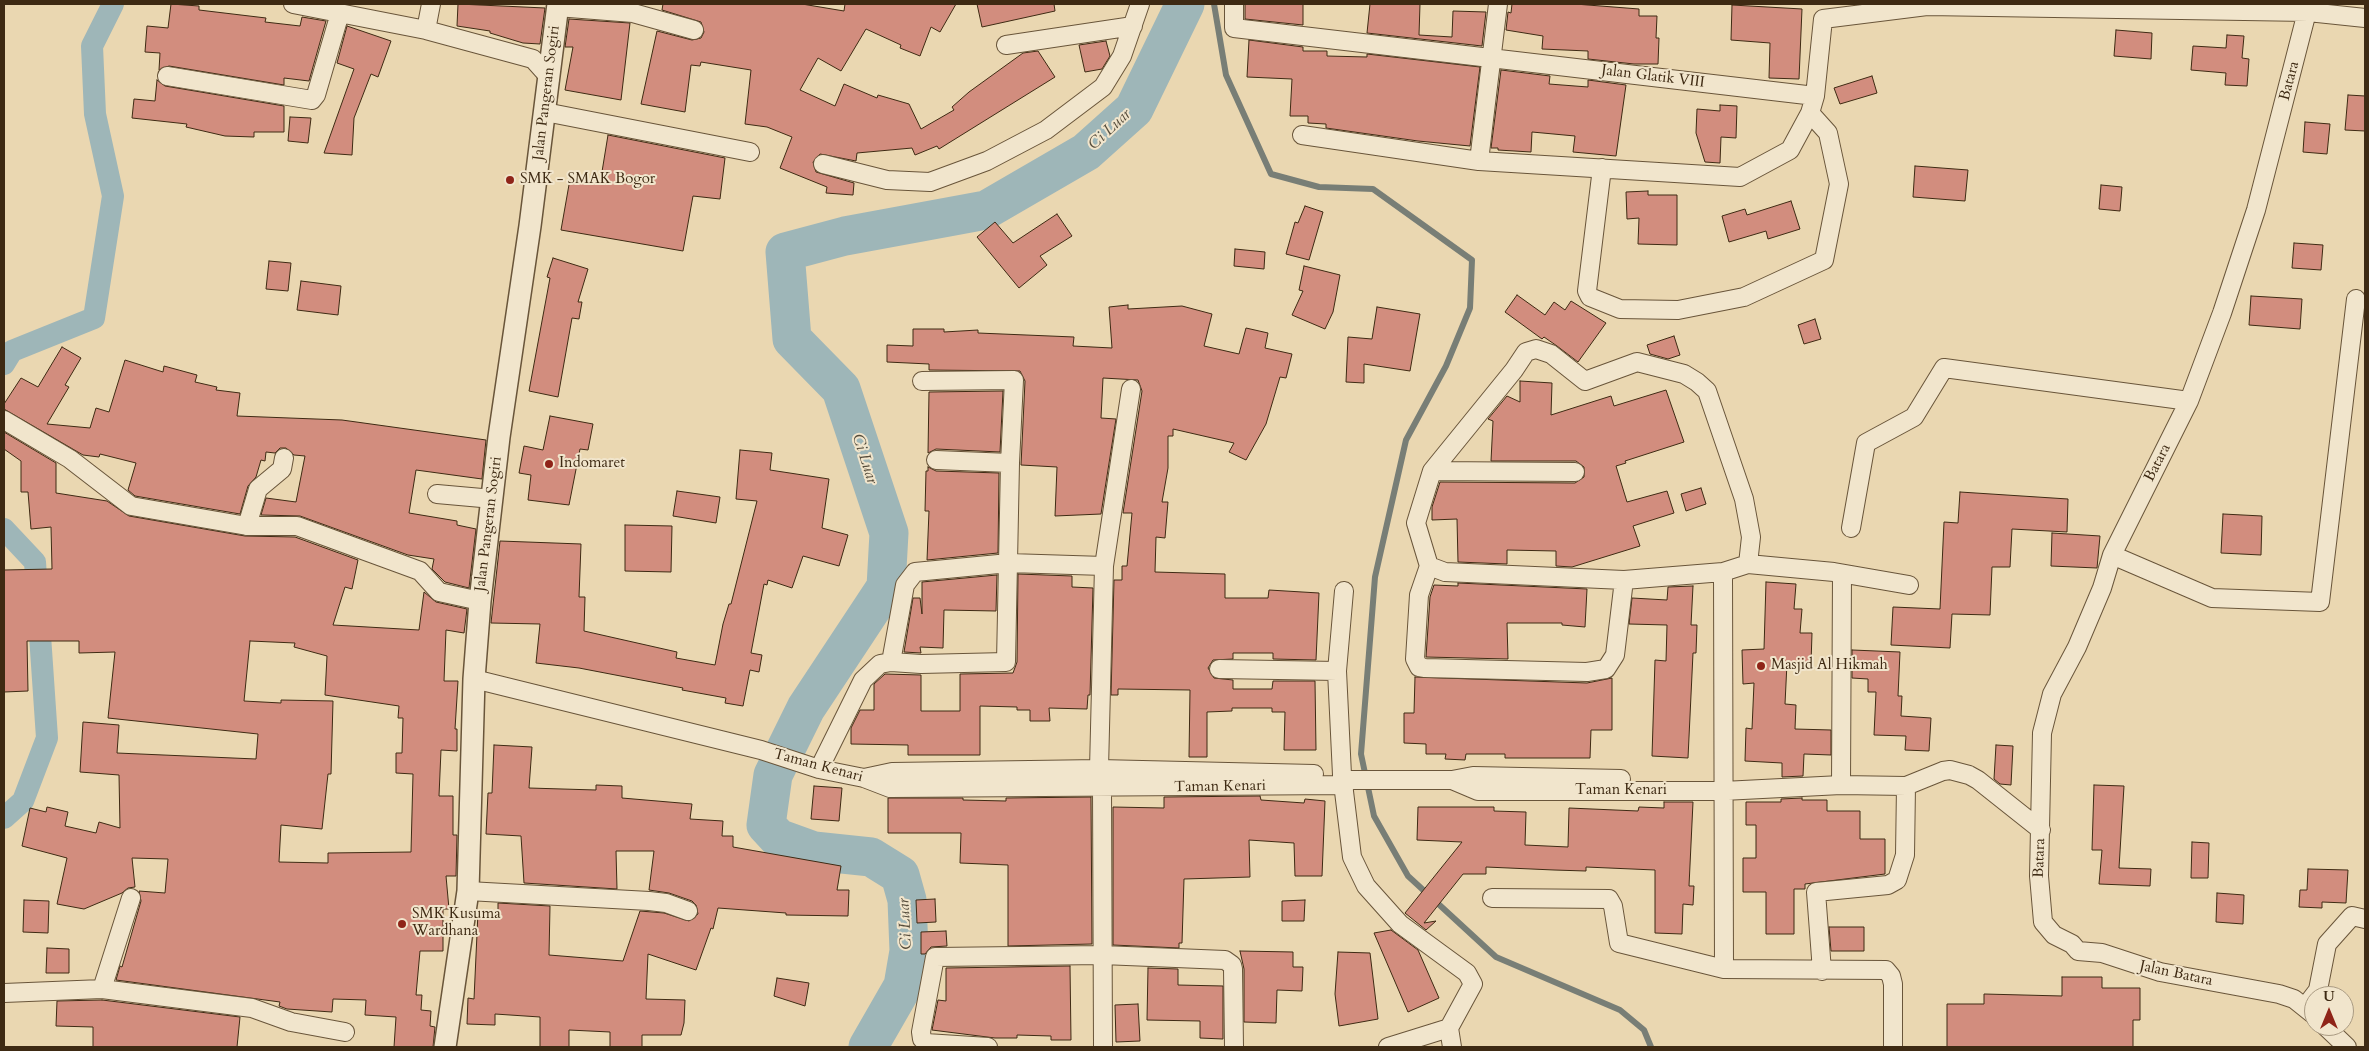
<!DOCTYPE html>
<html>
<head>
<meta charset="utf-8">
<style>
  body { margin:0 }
  #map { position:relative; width:2369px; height:1051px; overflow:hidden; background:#ead7b1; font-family:Cardo,serif }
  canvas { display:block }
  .frame { position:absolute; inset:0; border:5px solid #3e2a13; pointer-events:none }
  .north { position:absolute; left:2304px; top:986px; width:50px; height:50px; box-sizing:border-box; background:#f1e5cc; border:1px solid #a99a82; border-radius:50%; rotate:0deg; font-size:14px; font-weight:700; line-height:20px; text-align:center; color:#3e2a13 }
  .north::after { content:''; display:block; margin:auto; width:18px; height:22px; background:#8f2418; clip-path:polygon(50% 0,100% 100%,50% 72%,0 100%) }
</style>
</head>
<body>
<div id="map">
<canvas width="2369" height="1051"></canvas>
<div class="frame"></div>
<div class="north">U</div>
</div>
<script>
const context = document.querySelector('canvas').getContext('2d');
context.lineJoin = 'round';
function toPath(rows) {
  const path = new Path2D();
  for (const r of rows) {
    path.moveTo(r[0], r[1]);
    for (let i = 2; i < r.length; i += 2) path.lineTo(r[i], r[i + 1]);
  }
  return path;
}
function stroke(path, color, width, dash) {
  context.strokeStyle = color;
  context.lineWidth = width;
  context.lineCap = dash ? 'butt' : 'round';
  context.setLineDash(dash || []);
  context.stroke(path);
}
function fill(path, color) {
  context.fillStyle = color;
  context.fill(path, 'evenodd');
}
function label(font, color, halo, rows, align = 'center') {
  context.font = font + ' Cardo,serif';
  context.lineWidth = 4;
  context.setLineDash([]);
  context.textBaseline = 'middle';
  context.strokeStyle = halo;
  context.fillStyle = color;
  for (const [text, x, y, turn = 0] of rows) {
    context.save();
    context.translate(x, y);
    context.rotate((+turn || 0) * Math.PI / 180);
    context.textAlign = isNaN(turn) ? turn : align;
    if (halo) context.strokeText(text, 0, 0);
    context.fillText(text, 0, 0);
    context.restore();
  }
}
stroke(toPath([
  [1214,4,1226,75,1271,174,1319,187,1373,189,1472,260,1470,308,1446,366,1406,440,1375,577,1361,754,1374,816,1408,876,1496,957,1620,1010,1644,1030,1651,1047]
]), '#787e76', 6);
stroke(toPath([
  [4,364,12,351,94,318,113,196,95,114,92,46,113,4],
  [4,529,35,562,47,738,23,801,4,818]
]), '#9eb6b8', 22);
stroke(toPath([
  [868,1047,903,986,909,951,907,900,900,875,871,857,814,851,778,838,766,825,773,775,806,708,886,587,889,533,841,389,792,339,785,252,845,236,986,210,1086,152,1134,109,1185,4]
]), '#9eb6b8', 39);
const building = toPath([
  [171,4,199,6,199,10,266,18,265,22,300,26,302,17,326,21,309,81,284,78,284,85,169,66,159,70,160,53,145,52,147,26,168,28,171,4],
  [458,4,545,8,540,44,523,43,490,33,490,31,457,26,458,4],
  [663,4,802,4,844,11,845,4,956,4,940,32,931,27,920,56,900,48,901,45,866,29,841,71,818,58,800,90,835,106,844,84,877,98,878,95,909,104,921,129,954,110,952,107,969,92,1023,53,1038,51,1055,77,939,149,937,146,915,155,912,148,857,153,856,161,820,154,813,162,816,172,854,183,853,195,826,193,827,187,780,168,792,137,767,127,745,124,751,70,701,62,700,66,691,65,685,112,641,104,657,31,692,40,701,38,704,32,701,22,662,10,663,4],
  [977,4,1054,4,1055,11,982,27,977,4],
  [1245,4,1303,4,1303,25,1245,19,1245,4],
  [1370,4,1420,4,1419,35,1452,37,1453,11,1486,12,1482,46,1367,33,1370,4],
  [1512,4,1575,4,1639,9,1639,16,1657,16,1656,38,1659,38,1658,64,1634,64,1588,59,1588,51,1542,49,1543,36,1506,30,1508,12,1511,13,1512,4],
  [1732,5,1802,9,1799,79,1769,78,1770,43,1731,40,1732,5],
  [569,19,630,23,621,100,565,90,573,47,565,47,569,19],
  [347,26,391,41,378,77,371,74,354,118,352,155,324,153,354,69,337,63,347,26],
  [2116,30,2152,33,2151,59,2114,56,2116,30],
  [2227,35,2244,36,2242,58,2249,59,2247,86,2225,85,2226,73,2191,70,2193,46,2226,48,2227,35],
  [1249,40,1303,47,1303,51,1327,51,1327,56,1367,57,1367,54,1480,67,1470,146,1418,141,1326,128,1326,124,1308,123,1308,116,1290,116,1292,79,1247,77,1249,40],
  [1106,41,1110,56,1102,69,1085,72,1079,45,1106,41],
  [1501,70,1550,76,1549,84,1588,87,1588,80,1626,85,1616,156,1573,152,1575,136,1532,132,1531,152,1498,150,1498,148,1491,148,1501,70],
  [1872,76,1877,93,1840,104,1834,88,1872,76],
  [157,80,165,86,284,106,284,132,254,132,254,137,225,136,186,127,187,124,132,118,134,99,155,101,157,80],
  [2348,95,2365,96,2365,131,2345,130,2348,95],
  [1720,105,1737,106,1736,138,1721,137,1720,163,1705,162,1696,133,1697,109,1720,111,1720,105],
  [290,117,311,118,308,143,288,141,290,117],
  [2305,122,2330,124,2327,154,2303,152,2305,122],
  [608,135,725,158,720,199,693,196,683,251,561,230,570,179,600,184,608,135],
  [1915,166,1968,170,1965,201,1913,197,1915,166],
  [2101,185,2122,187,2120,211,2099,209,2101,185],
  [1648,191,1648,195,1677,195,1677,245,1638,244,1639,218,1627,219,1626,192,1648,191],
  [1791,201,1800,229,1768,239,1766,231,1729,242,1722,216,1745,209,1747,215,1791,201],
  [1305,206,1323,212,1309,260,1286,254,1295,222,1298,223,1305,206],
  [1057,214,1072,236,1040,256,1047,265,1019,288,977,237,995,222,1013,243,1057,214],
  [2294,243,2323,245,2321,270,2292,268,2294,243],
  [1235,249,1265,252,1264,269,1234,266,1235,249],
  [553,258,588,269,578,302,582,302,579,319,572,318,558,397,529,391,550,278,547,277,553,258],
  [269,261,291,263,288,291,266,289,269,261],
  [1304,266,1340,275,1333,312,1325,329,1292,315,1303,291,1299,290,1304,266],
  [301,281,341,286,338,315,297,310,301,281],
  [1517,295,1545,315,1554,302,1565,310,1571,301,1606,323,1578,362,1557,346,1544,337,1542,339,1505,312,1517,295],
  [2251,296,2302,299,2300,329,2249,325,2251,296],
  [1128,305,1128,309,1182,306,1212,314,1204,346,1239,354,1246,328,1268,333,1265,348,1292,354,1286,378,1280,377,1266,424,1246,460,1229,452,1234,443,1173,429,1173,436,1168,436,1168,468,1162,502,1168,502,1165,538,1156,537,1155,572,1225,574,1225,598,1268,598,1269,590,1319,593,1316,660,1273,659,1273,653,1233,653,1233,659,1213,660,1208,668,1214,678,1233,680,1233,689,1272,689,1273,681,1315,681,1316,750,1284,750,1285,712,1272,712,1272,708,1232,708,1232,711,1207,712,1207,757,1189,757,1190,690,1118,689,1118,695,1111,695,1114,580,1122,580,1122,566,1127,566,1132,513,1123,513,1142,391,1138,380,1103,378,1101,418,1116,419,1101,514,1055,516,1057,467,1021,465,1025,381,1020,371,929,370,929,364,887,362,887,345,913,346,913,329,944,329,944,332,978,330,978,333,1074,337,1073,346,1112,348,1109,307,1128,305],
  [1377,307,1420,314,1410,371,1364,364,1364,383,1346,382,1348,337,1372,339,1377,307],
  [1815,319,1821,339,1804,344,1798,325,1815,319],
  [1674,336,1680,355,1668,359,1650,354,1647,345,1674,336],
  [62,347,81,358,65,385,69,387,47,424,90,428,96,408,109,412,125,360,163,372,164,366,197,375,195,382,217,387,216,390,240,393,237,416,342,420,486,440,482,479,416,470,409,513,457,521,457,525,476,529,469,588,445,582,432,569,434,559,408,555,300,516,261,515,266,498,296,502,305,456,294,455,286,448,280,448,275,453,266,452,265,461,261,460,256,477,248,486,240,514,135,496,128,490,136,463,100,454,99,457,83,455,4,409,4,404,21,378,38,387,62,347],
  [1520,381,1552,383,1551,415,1611,396,1614,406,1666,390,1684,442,1625,461,1626,463,1616,466,1627,502,1667,491,1674,513,1633,526,1640,546,1572,567,1556,566,1556,551,1507,550,1507,564,1458,562,1457,519,1432,520,1432,507,1440,482,1575,483,1584,477,1584,467,1576,461,1491,461,1493,421,1488,419,1507,396,1520,402,1520,381],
  [1003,391,1000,452,936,449,928,453,929,392,1003,391],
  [550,416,593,424,588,450,580,449,569,505,528,500,531,475,519,473,524,446,543,450,550,416],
  [4,432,56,463,56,493,107,501,129,516,245,536,295,537,358,560,352,589,345,587,333,625,419,630,424,592,436,602,467,609,464,633,446,630,444,681,458,681,455,729,457,729,457,751,441,750,439,796,453,796,453,835,457,835,456,876,446,876,449,909,443,909,443,951,420,951,416,995,422,995,421,1010,431,1011,430,1026,435,1027,433,1047,394,1047,396,1017,365,1015,366,1000,333,999,332,1012,287,1009,279,1006,280,1002,116,980,120,966,122,967,141,901,139,891,165,893,168,859,132,858,135,887,128,888,122,893,84,909,57,904,67,858,22,846,30,808,46,812,47,807,68,812,65,826,96,833,99,822,120,828,119,775,80,772,83,722,119,725,117,753,256,759,258,734,108,718,115,652,79,653,79,641,27,641,28,691,4,692,4,570,52,569,51,527,31,529,28,492,21,492,21,461,4,449,4,432],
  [250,641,295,643,294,647,327,656,325,695,399,706,398,718,403,718,402,753,396,753,396,773,413,774,411,852,328,853,328,863,279,862,281,825,322,829,328,774,331,774,333,701,281,700,281,703,244,701,250,641],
  [740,450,772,453,770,470,829,479,822,528,848,535,839,566,803,556,792,588,768,580,767,585,764,584,751,653,762,655,759,672,750,670,743,706,725,703,726,698,682,690,683,688,579,668,536,663,540,624,491,623,500,541,581,544,579,597,585,597,584,631,677,652,676,658,715,665,723,624,729,604,731,604,757,501,736,499,740,450],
  [928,467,936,471,999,473,998,553,927,560,929,511,925,511,926,471,928,471,928,467],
  [1701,488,1706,504,1686,511,1681,494,1701,488],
  [677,491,720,497,716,523,673,516,677,491],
  [1960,492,2068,499,2067,532,2012,529,2010,567,1992,567,1990,615,1952,614,1950,648,1891,645,1893,607,1940,609,1944,522,1958,523,1960,492],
  [2223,514,2262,516,2261,555,2221,553,2223,514],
  [625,525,672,526,671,572,625,571,625,525],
  [2052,533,2100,536,2097,568,2051,566,2052,533],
  [1018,574,1072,576,1072,587,1093,588,1090,695,1088,695,1087,709,1049,708,1050,721,1030,721,1030,710,1017,710,1017,707,980,706,980,755,908,755,908,745,851,744,851,728,860,710,874,710,874,684,885,674,921,675,921,711,960,711,960,674,1013,673,1017,662,1018,574],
  [997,575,996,611,944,610,943,648,920,647,921,653,904,652,913,598,920,598,922,614,922,582,997,575],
  [1766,582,1796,584,1794,609,1802,609,1800,633,1812,633,1811,664,1787,663,1785,704,1796,705,1795,729,1831,730,1831,755,1804,754,1803,776,1782,777,1782,763,1745,761,1746,728,1752,729,1754,683,1743,684,1742,650,1764,649,1766,582],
  [1458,583,1587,589,1585,627,1562,625,1562,623,1507,623,1508,659,1426,657,1430,597,1434,585,1458,586,1458,583],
  [1693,586,1691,625,1697,625,1696,653,1693,653,1688,758,1652,756,1655,660,1666,661,1667,625,1629,624,1632,598,1667,600,1668,587,1693,586],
  [1852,650,1900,652,1898,696,1902,696,1901,716,1931,718,1929,751,1905,750,1906,736,1874,735,1876,692,1868,692,1868,679,1852,678,1852,650],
  [1415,677,1587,683,1612,678,1612,730,1591,730,1590,758,1505,758,1505,754,1466,754,1465,760,1445,759,1446,754,1426,754,1426,744,1404,743,1404,713,1414,713,1415,677],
  [494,745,532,747,529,788,596,790,596,785,622,786,622,798,692,804,690,819,723,821,722,836,733,836,733,847,841,866,837,890,849,890,848,916,786,915,786,913,718,908,713,929,711,928,696,970,648,954,646,999,685,1000,684,1023,681,1035,642,1035,642,1047,610,1047,610,1032,569,1030,569,1047,540,1047,540,1017,495,1014,495,1025,467,1024,468,998,474,999,478,912,498,912,498,903,550,906,549,955,623,961,640,911,664,913,689,921,698,914,696,905,692,901,669,893,649,890,654,851,616,851,617,889,524,883,521,836,486,834,488,793,492,793,494,745],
  [1996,745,2013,746,2011,785,2000,784,1994,779,1996,745],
  [2094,785,2124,786,2119,868,2151,869,2150,886,2099,884,2102,850,2092,850,2094,785],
  [814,786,842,788,839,821,811,819,814,786],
  [1260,796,1261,800,1304,803,1305,799,1325,801,1322,876,1295,876,1294,843,1249,840,1250,877,1184,879,1182,943,1179,943,1179,948,1113,945,1113,807,1164,808,1164,797,1260,796],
  [1091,797,1092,944,1008,946,1008,865,960,863,961,833,888,833,888,798,963,798,963,800,1006,801,1006,798,1091,797],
  [1802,798,1802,800,1827,800,1827,811,1860,811,1860,839,1885,839,1885,874,1805,884,1805,889,1794,889,1794,934,1766,934,1766,892,1743,892,1743,858,1756,858,1756,825,1746,825,1746,802,1781,802,1781,799,1802,798],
  [1664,802,1693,802,1689,886,1694,886,1693,905,1683,904,1682,934,1655,933,1655,870,1586,867,1586,871,1554,870,1486,867,1486,874,1463,874,1424,923,1436,921,1426,930,1405,913,1462,842,1417,840,1418,807,1494,807,1494,811,1526,812,1525,845,1568,847,1569,808,1638,811,1639,807,1664,808,1664,802],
  [2192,842,2209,843,2208,878,2191,878,2192,842],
  [2308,869,2348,870,2346,903,2322,902,2322,908,2299,907,2300,890,2307,890,2308,869],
  [2217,893,2244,895,2243,924,2216,922,2217,893],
  [935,899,936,922,917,923,916,900,935,899],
  [24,900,49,901,48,933,23,932,24,900],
  [1305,900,1304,921,1282,921,1282,901,1305,900],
  [1829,927,1864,927,1864,951,1831,951,1829,927],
  [1391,930,1418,950,1439,998,1408,1012,1374,933,1391,930],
  [946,931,947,946,931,947,925,954,921,954,921,932,946,931],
  [47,948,69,949,69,973,46,973,47,948],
  [1240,951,1293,952,1293,967,1303,967,1302,991,1277,990,1276,1023,1244,1022,1244,969,1240,951],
  [1338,952,1370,953,1378,1019,1339,1026,1335,994,1338,952],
  [1070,966,1071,1040,1051,1040,1051,1036,1017,1035,1017,1038,995,1038,932,1030,938,1000,946,1001,946,968,1070,966],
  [1148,968,1178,969,1178,985,1223,986,1223,1039,1200,1038,1200,1021,1147,1020,1148,968],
  [2062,977,2102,977,2102,988,2140,988,2140,1020,2133,1020,2133,1047,1947,1047,1947,1004,1984,1004,1984,994,2062,996,2062,977],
  [777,978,809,983,805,1006,774,996,777,978],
  [102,1000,240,1017,237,1047,93,1047,93,1027,56,1026,57,1001,102,1000],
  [1138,1004,1140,1041,1116,1042,1115,1005,1138,1004]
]);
fill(building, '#d28d7e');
stroke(building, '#3e2a13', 1);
const minor = toPath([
  [293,4,426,30,533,59,550,78],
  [1234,4,1234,28,1815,96],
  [2309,4,2256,210,2222,313,2189,401,2112,555,2102,588,2077,647,2052,694,2042,733,2039,876,2043,922,2054,935,2072,944,2078,951,2102,953,2160,972,2279,994,2294,999,2314,1015],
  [557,7,633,13,694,30],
  [426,30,431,4],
  [1006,45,1133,26],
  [167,76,312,100,316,95,340,13],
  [545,112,750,152],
  [1302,135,1479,161,1740,177,1790,150,1810,113,1815,96,1823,19,1927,6,2308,12,2365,18],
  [1479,161,1498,4],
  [823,164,887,180,930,182,987,161,1046,130,1103,87,1122,56,1140,4],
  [1602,168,1587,291,1590,297,1620,309,1678,310,1744,297,1824,260,1839,184,1828,133,1810,113],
  [4,420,70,459,131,506,247,526,297,526,420,571,439,592,480,601],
  [936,460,1010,463],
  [1432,471,1575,472],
  [437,494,493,499],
  [247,526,258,489,282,469,284,458],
  [1851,528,1866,443,1914,417,1944,368,2189,401],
  [2112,555,2212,598,2320,602,2356,299],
  [1748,564,1834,572,1909,585],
  [1104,566,1131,389],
  [1429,566,1419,595,1415,659,1419,667,1425,668,1587,672,1606,669,1615,655,1624,580],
  [1723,572,1748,564,1751,537,1744,499,1707,391,1697,382,1684,374,1637,362,1585,381,1551,354,1536,349,1526,352,1514,370,1432,471,1416,523,1429,566,1445,572,1624,580,1723,572,1724,969,1886,970,1891,976,1893,984,1893,1047],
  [1344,591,1337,671,1342,775,1352,857,1366,886,1400,924,1467,973,1473,984,1449,1028,1452,1047],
  [891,662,905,585,915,572,1009,563,1104,566,1099,769],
  [1219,669,1337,671],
  [474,679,761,750,819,769,864,778,890,788,1344,785,1350,780,1452,780,1478,791,1723,791,1841,785,1906,786,1943,771,1950,770,1969,775,1978,780,2041,830],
  [819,769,863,680,880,664,891,662,921,664,1006,662,1010,463,1014,380,922,381],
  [864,778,892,772,1099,769,1314,774],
  [1452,780,1473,776,1621,779],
  [1841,785,1842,574],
  [1102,788,1103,1047],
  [468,891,649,901,666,903,688,911],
  [1492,898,1609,899,1613,906,1619,943,1724,969],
  [1822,971,1816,892,1888,885,1897,880,1905,855,1906,786],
  [102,989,131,898],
  [4,993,102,989,252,1008,291,1022,345,1032],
  [2305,1007,2318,990,2327,944,2352,916,2365,919],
  [2325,1026,2347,1047],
  [988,1047,926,1043,922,1039,921,1032,935,957,1102,955,1225,960,1232,965,1233,969,1234,1047],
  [1388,1047,1449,1028]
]);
const tertiary = toPath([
  [445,1047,468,891,474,679,480,601,499,437,530,226,558,4]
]);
stroke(minor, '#69553a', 20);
stroke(tertiary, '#69553a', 24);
stroke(minor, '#f1e5cc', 18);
stroke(tertiary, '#f1e5cc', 21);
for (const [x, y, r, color] of [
  [510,180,5,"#8f2418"],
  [549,464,5,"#8f2418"],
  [1761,666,5,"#8f2418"],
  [402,924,5,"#8f2418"]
]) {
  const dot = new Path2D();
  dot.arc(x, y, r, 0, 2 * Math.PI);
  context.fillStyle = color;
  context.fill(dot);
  stroke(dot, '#f1e5cc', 2);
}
label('15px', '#3e2a13', '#f1e5cc', [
  ["Jalan Glatik VIII",1653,77,7],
  ["Batara",2290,81,-75],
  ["Jalan Pangeran Sogiri",547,93,-83],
  ["Batara",2158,463,-63],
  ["Jalan Pangeran Sogiri",489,524,-83],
  ["Taman Kenari",818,766,15],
  ["Taman Kenari",1220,787,-1],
  ["Taman Kenari",1621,791],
  ["Batara",2040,858,-88],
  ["Jalan Batara",2176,974,12]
]);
label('15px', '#3e2a13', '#f1e5cc', [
  ["SMK - SMAK Bogor",520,180],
  ["Indomaret",559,464],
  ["Masjid Al Hikmah",1771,666],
  ["SMK Kusuma",412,915],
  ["Wardhana",412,932]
], 'left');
label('italic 16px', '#564d3c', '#f1e5cc', [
  ["Ci Luar",1110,130,-43],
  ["Ci Luar",864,459,72],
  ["Ci Luar",906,924,-93]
]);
</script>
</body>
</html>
